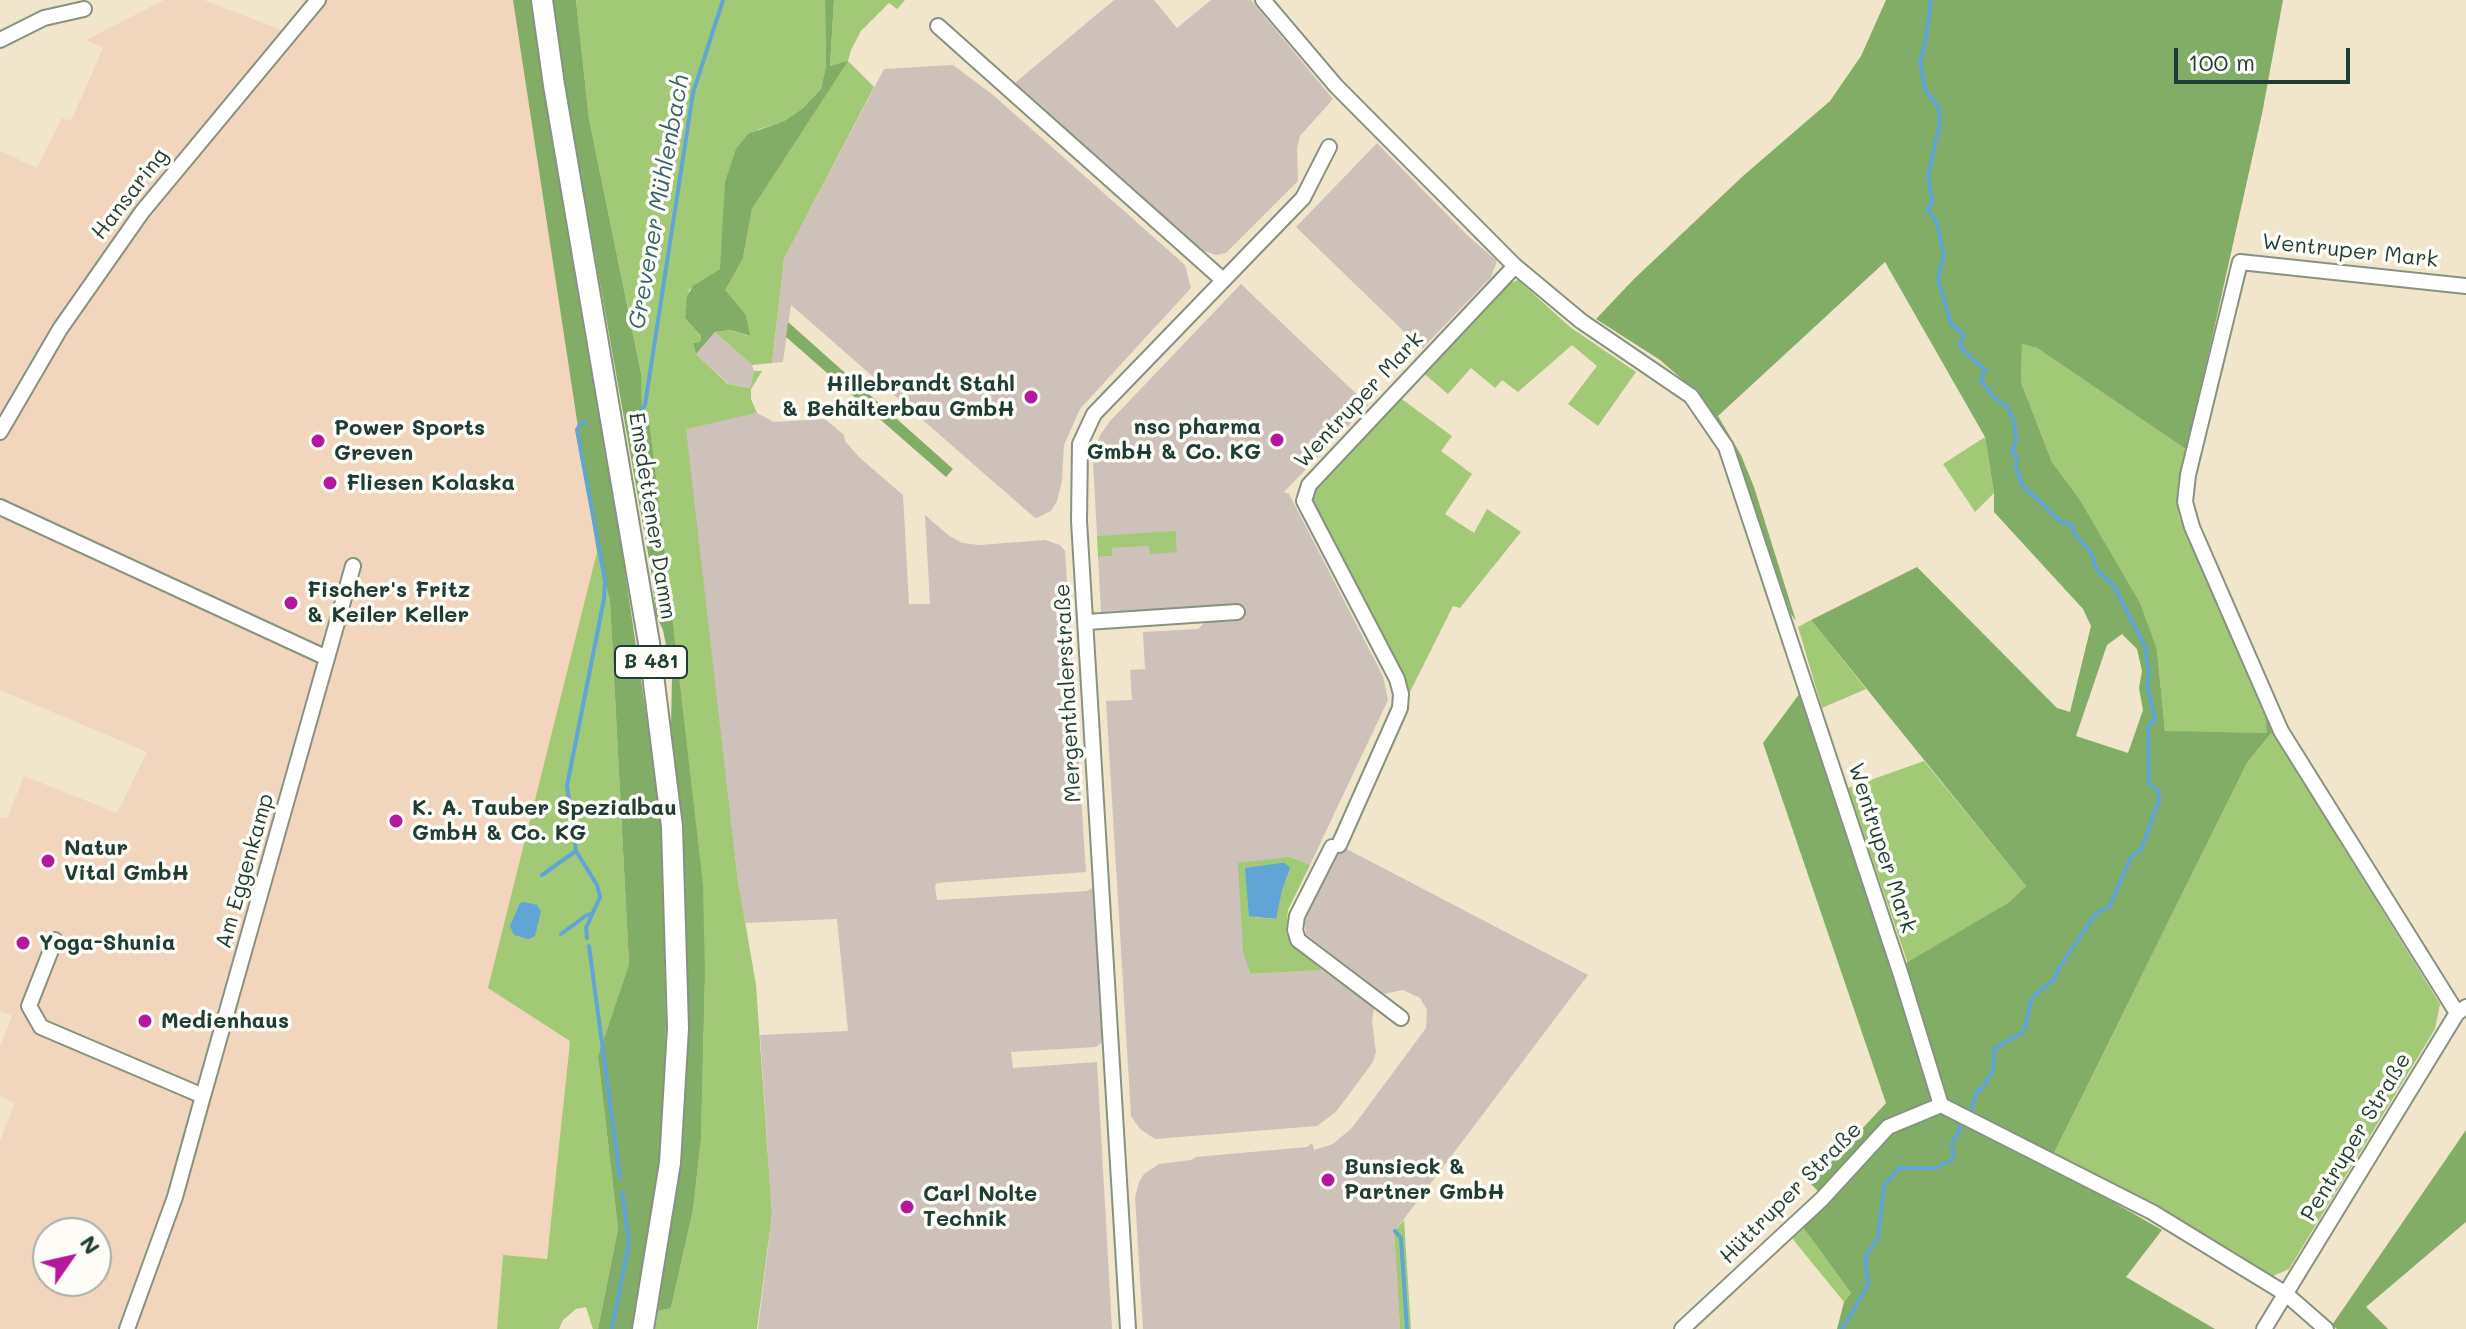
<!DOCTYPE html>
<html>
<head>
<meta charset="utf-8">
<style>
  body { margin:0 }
  #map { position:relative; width:2466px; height:1329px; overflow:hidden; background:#f1e6cc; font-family:Mali,sans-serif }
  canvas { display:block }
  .north { position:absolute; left:32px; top:1217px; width:80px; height:80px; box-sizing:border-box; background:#fdfcf7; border:2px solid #a4b0a9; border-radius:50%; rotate:56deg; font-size:22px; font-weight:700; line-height:32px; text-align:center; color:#1f3d34 }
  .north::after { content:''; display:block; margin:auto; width:28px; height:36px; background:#b5179e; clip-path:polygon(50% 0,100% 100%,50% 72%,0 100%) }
  .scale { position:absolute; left:2174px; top:48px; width:176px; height:36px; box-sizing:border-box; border:4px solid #1f3d34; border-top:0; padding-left:10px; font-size:24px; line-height:28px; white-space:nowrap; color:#1f3d34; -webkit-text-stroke:6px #fdfcf7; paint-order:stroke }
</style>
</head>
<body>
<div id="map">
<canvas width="2466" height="1329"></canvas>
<div class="north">N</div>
<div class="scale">100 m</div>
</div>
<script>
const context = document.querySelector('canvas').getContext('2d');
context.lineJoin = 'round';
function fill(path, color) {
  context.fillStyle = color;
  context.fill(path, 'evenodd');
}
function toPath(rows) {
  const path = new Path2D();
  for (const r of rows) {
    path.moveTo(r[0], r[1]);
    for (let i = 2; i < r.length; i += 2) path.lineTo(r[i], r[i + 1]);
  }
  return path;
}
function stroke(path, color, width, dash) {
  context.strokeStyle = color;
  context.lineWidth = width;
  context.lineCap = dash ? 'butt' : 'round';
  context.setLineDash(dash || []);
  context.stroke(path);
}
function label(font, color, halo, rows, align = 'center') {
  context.font = font + ' Mali,sans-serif';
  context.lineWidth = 7;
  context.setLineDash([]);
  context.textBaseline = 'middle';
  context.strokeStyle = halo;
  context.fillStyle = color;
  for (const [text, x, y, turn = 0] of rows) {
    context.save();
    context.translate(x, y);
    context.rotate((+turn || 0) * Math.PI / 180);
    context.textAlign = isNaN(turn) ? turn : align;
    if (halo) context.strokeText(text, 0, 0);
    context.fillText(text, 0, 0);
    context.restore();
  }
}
fill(toPath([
  [164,0,204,0,281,30,306,0,513,0,597,552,489,987,570,1040,547,1260,503,1255,497,1329,0,1329,0,1141,15,1103,0,1096,0,1047,12,1016,0,1011,0,817,7,819,24,776,117,813,147,752,0,690,0,151,37,168,62,118,71,121,103,48,86,40],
  [48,1233,96,1233,96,1281,48,1281]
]), '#f1d5bd');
fill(toPath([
  [1114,0,1154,0,1177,28,1211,0,1251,0,1333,99,1300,136,1297,149,1298,181,1226,253,1216,255,1198,249,1010,87],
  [953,65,992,94,1185,265,1191,288,1080,409,1064,445,1062,481,1057,501,1051,511,1039,517,1035,518,791,305,783,362,772,363,784,259,884,69],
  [1377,143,1467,235,1497,261,1491,277,1422,349,1296,227],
  [1241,284,1368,405,1284,492,1289,494,1383,676,1388,700,1310,865,1290,857,1251,974,1322,970,1374,1008,1372,1021,1376,1052,1373,1062,1336,1112,1317,1126,1155,1139,1140,1129,1131,1116,1106,701,1132,700,1130,670,1145,669,1143,632,1198,629,1208,619,1237,606,1101,612,1098,557,1112,556,1111,548,1150,546,1177,552,1176,532,1097,536,1093,461,1100,435,1111,420],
  [715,332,752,365,754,371,750,388,729,384,696,354],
  [757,413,774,422,825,419,844,435,845,441,860,458,903,495,909,604,930,604,925,515,948,535,962,543,980,545,1045,540,1060,545,1065,551,1086,872,937,883,935,886,937,900,1087,891,1092,888,1096,896,1104,1033,1101,1043,1096,1047,1011,1052,1013,1068,1097,1062,1112,1329,758,1329,772,1214,760,1035,848,1031,837,919,745,923,738,881,685,428],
  [1339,845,1588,975,1394,1232,1400,1329,1143,1329,1135,1198,1139,1182,1144,1174,1159,1164,1191,1160,1196,1157,1307,1147,1312,1143,1314,1150,1333,1144,1352,1128,1426,1028,1427,1010,1420,998,1403,990,1384,994,1306,934,1304,916]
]), '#cec1ba');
fill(toPath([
  [576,0,825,0,826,66,821,89,802,109,784,121,757,130,720,269,689,290,685,318,701,336,700,342,693,343,696,354,728,384,750,388,754,371,762,371,751,389,751,399,757,413,686,429,738,881,756,985,772,1214,757,1329,655,1329,658,1311,671,1308,693,1210,701,1139,705,976,649,418,642,419,640,405,641,373,589,119],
  [834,0,905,0,897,9,889,3,861,31,851,50,848,61,874,87,784,259,772,363,752,365,715,332,731,330,749,336,746,315,724,290,743,258,752,209,847,62,830,66],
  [1518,280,1570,327,1636,372,1598,426,1568,404,1597,366,1572,345,1518,392,1502,380,1495,388,1471,368,1448,394,1422,372,1506,285],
  [2022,344,2037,348,2187,450,2177,496,2179,516,2265,709,2268,733,2165,732,2157,650,2078,497,2052,462,2021,382],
  [1399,397,1452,436,1441,451,1472,474,1445,514,1474,533,1487,509,1521,532,1460,608,1453,606,1408,696,1406,683,1313,506,1311,496,1315,485],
  [1985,437,1994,493,1975,512,1943,464],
  [1176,531,1177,552,1150,554,1149,546,1112,548,1112,556,1098,557,1097,536],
  [597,552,610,601,629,964,598,1056,618,1229,598,1329,593,1329,586,1307,576,1309,563,1320,559,1329,497,1329,503,1255,547,1259,570,1041,488,988],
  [1811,620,1866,689,1822,708,1798,627],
  [2272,732,2440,1004,2435,1029,2289,1269,2271,1277,2245,1259,2053,1155,2247,763],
  [1924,761,2026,886,2008,903,1908,964,1848,788],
  [1290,857,1310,865,1288,910,1286,933,1294,947,1322,970,1251,974,1243,952,1238,863],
  [1284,863,1276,919,1256,918,1245,868],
  [1404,1220,1411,1329,1400,1329,1394,1232],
  [1802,1226,1851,1293,1844,1302,1791,1237]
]), '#a2c975');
fill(toPath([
  [513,0,533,0,606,443,661,815,666,1020,663,1157,632,1329,598,1329,618,1229,598,1056,629,964,610,601,597,552],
  [553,0,576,0,589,119,641,373,642,419,649,418,703,885,705,976,701,1139,693,1210,671,1308,658,1311,679,1166,686,1086,688,1000,681,812,671,726,672,676,663,630,656,615,651,570,565,87],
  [825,0,834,0,830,66,848,61,752,209,743,258,725,290,746,315,750,336,731,330,715,332,696,354,693,343,700,342,701,336,685,318,687,296,693,286,720,269,725,182,736,149,748,134,784,121,802,109,821,89,826,66],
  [1886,0,2283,0,2262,114,2187,450,2037,348,2022,344,2021,382,2052,462,2078,497,2140,603,2157,650,2165,731,2267,733,2265,709,2272,732,2247,763,2053,1155,2050,1166,2162,1230,2126,1277,2215,1329,1837,1329,1844,1302,1851,1293,1802,1226,1820,1193,1811,1184,1886,1103,1763,743,1803,689,1896,969,2008,903,2026,886,1811,620,1917,567,2057,708,2070,712,2091,626,2083,609,1994,512,1994,493,1985,437,1885,262,1718,416,1741,455,1754,487,1796,621,1791,614,1731,444,1698,393,1660,360,1596,319,1634,279,1743,176,1830,101,1861,56],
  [2122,634,2137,649,2142,671,2139,688,2143,710,2128,753,2076,736,2107,645],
  [788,322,953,469,946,477,786,337],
  [2466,1130,2466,1222,2366,1307,2388,1329,2337,1329,2332,1325]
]), '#81ad66');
fill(toPath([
  [1280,863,1285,863,1290,868,1282,890,1276,919,1249,916,1245,868],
  [525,902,537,905,541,911,535,936,529,939,514,935,510,926,520,903]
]), '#61a5d6');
stroke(toPath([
  [641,412,645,405,693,93,723,0],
  [585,422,580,424,577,430,605,581,604,599,567,786,576,851,597,885,600,897,586,928,587,938],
  [542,875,576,851],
  [561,934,587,915,592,914],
  [589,946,620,1178],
  [1395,1231,1401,1238,1407,1329],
  [612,1329,629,1242,622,1192],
  [1842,1329,1868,1285,1865,1257,1878,1238,1884,1185,1899,1168,1935,1168,1953,1159,1952,1143,1972,1108,1976,1093,1983,1088,1993,1069,1994,1049,2024,1031,2032,998,2054,979,2059,968,2096,913,2109,907,2131,857,2141,850,2159,800,2158,791,2149,784,2148,726,2155,720,2147,684,2149,673,2145,646,2114,586,2096,569,2091,552,2075,535,2072,525,2061,522,2022,485,2016,467,2017,457,2012,452,2016,441,2014,421,2008,408,1995,398,1981,381,1985,370,1959,346,1964,335,1951,323,1938,279,1944,254,1936,220,1927,210,1932,202,1928,177,1940,121,1939,108,1925,89,1920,60,1925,44,1931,0]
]), '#61a5d6', 4);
const street = toPath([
  [1263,0,1336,86,1515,266,1309,485,1304,501,1397,679,1401,694,1400,708,1339,845],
  [938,26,1223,280],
  [0,40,44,18,84,9],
  [1515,266,1581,321,1691,396,1726,447,1901,975,1941,1105,2152,1212,2286,1294,2326,1329],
  [0,432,60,329,142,212,318,0],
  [0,507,327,658,203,1096],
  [1087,622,1237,612],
  [327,658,353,566],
  [1332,847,1297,916,1295,930,1298,940,1401,1018],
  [55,940,29,1006,41,1027,203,1096,175,1197,127,1329],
  [2457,1013,2281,731,2192,527,2185,502,2188,475,2240,262,2466,286],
  [1128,1329,1079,521,1080,444,1094,414,1303,198,1329,147],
  [1682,1329,1822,1199,1888,1127,1941,1105],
  [2264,1329,2457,1013,2466,1007]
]);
const primary = toPath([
  [542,0,554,85,649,643,672,827,678,1028,670,1163,643,1329]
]);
stroke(street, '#889280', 18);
stroke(primary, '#889280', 24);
stroke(street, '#fff', 14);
stroke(primary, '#fff', 20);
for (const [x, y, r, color] of [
  [1031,397,8,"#b5179e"],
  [1277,440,8,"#b5179e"],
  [318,441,8,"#b5179e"],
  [330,483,8,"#b5179e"],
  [291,603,8,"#b5179e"],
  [396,821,8,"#b5179e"],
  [48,861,8,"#b5179e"],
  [23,943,8,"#b5179e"],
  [145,1021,8,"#b5179e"],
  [1328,1180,8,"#b5179e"],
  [907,1207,8,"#b5179e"]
]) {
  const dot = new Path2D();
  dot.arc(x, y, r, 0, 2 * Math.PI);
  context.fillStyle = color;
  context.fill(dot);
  stroke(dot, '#fdfcf7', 3);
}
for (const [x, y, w] of [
  [651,662,72]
]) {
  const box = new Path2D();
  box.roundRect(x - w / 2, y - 16, w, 32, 6);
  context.fillStyle = '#fdfcf7';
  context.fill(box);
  stroke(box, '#1f3d34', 2);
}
label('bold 20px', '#1f3d34', null, [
  ["B 481",651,662]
]);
label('22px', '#1f3d34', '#fdfcf7', [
  ["Hansaring",130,194,-52],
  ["Wentruper Mark",2350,251,6],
  ["Wentruper Mark",1359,400,-47],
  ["Emsdettener Damm",652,516,81],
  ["Mergenthalerstraße",1068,693,-93],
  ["Wentruper Mark",1882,848,72],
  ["Am Eggenkamp",245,871,-74],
  ["Pentruper Straße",2356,1137,-59],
  ["Hüttruper Straße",1791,1193,-45]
]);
label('bold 22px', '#1f3d34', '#fdfcf7', [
  ["Hillebrandt Stahl",1015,384,"right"],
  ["& Behälterbau GmbH",1015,409,"right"],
  ["nsc pharma",1261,427,"right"],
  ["GmbH & Co. KG",1261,452,"right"],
  ["Power Sports",334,428],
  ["Greven",334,453],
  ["Fliesen Kolaska",346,483],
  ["Fischer's Fritz",307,590],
  ["& Keiler Keller",307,615],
  ["K. A. Tauber Spezialbau",412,808],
  ["GmbH & Co. KG",412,833],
  ["Natur",64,848],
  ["Vital GmbH",64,873],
  ["Yoga-Shunia",39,943],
  ["Medienhaus",161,1021],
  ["Bunsieck &",1344,1167],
  ["Partner GmbH",1344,1192],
  ["Carl Nolte",923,1194],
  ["Technik",923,1219]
], 'left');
label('italic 24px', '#36616d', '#fdfcf7', [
  ["Grevener Mühlenbach",659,202,-80]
]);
</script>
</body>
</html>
